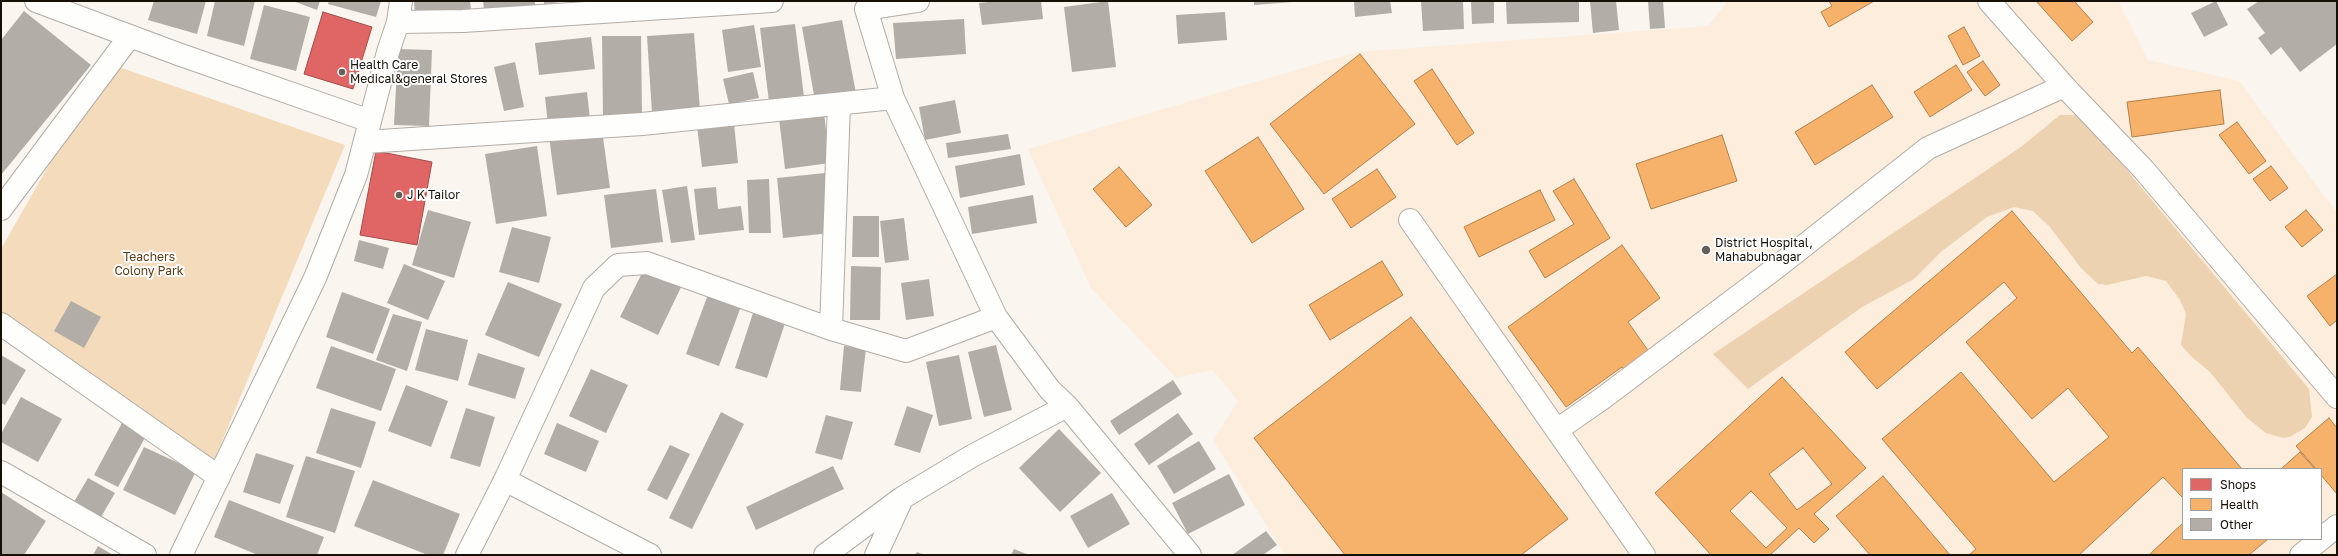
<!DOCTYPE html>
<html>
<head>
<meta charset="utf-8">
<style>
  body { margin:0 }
  #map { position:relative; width:2338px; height:556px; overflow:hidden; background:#faf5ef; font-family:"Golos Text",sans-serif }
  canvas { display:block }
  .frame { position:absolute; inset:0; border:2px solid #171007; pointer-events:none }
  .legend { position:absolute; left:2182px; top:468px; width:140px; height:72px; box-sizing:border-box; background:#fff; border:1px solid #a29f9c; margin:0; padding:5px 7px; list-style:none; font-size:12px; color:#171007 }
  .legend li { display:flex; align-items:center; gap:8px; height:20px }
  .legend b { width:20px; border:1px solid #a29f9c }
</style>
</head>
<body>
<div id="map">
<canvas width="2338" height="556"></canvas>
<div class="frame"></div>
<ul class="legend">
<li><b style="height:11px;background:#e06666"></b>Shops</li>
<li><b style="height:11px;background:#f6b26b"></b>Health</li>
<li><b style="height:11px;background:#b2ada6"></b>Other</li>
</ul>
</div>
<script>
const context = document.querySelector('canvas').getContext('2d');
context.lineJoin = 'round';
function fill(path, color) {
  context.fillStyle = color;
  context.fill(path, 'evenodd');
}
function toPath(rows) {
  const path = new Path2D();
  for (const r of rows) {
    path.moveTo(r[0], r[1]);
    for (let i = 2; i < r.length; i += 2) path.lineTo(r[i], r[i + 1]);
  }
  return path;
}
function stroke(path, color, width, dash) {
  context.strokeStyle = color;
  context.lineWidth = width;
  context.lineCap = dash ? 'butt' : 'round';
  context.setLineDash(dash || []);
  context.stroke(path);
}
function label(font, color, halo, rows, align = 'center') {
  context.font = font + ' "Golos Text",sans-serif';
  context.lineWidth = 4;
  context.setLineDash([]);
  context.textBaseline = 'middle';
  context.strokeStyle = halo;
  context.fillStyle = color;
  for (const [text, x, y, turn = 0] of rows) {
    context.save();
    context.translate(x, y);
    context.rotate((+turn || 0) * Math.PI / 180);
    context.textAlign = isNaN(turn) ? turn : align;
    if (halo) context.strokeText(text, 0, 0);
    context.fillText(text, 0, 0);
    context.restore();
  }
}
fill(toPath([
  [1728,1,2118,1,2148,60,2239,81,2337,213,2337,555,1285,555,1213,440,1238,401,1213,370,1176,378,1091,288,1028,149,1357,52,1708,26],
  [2183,469,2321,469,2321,539,2183,539]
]), '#fceddd');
fill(toPath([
  [107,63,345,145,213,463,1,333,1,249]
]), '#f4dbbb');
fill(toPath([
  [2060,115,2081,115,2309,389,2312,417,2305,428,2290,437,2283,438,2266,433,2247,418,2210,372,2192,357,2181,345,2186,314,2180,300,2166,281,2146,276,2107,285,2098,284,2081,268,2050,227,2033,211,2014,207,1987,217,1942,251,1914,279,1862,307,1748,389,1713,354,2021,147]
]), '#edd2b1');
const shops = toPath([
  [323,12,372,27,353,89,304,74,323,12],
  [376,151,432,162,417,245,360,235,376,151]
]);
fill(shops, '#e06666');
stroke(shops, '#a44c4a', 1);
const health = toPath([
  [1829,1,1874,1,1829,27,1821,12,1832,6,1829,1],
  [2036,1,2074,1,2093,22,2072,41,2036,1],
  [1964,27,1980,56,1963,65,1948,36,1964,27],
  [1360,54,1415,124,1324,194,1270,124,1360,54],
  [1983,61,2000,85,1985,96,1967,72,1983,61],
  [1956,65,1972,90,1930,117,1914,92,1956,65],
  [1432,69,1474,133,1457,145,1414,81,1432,69],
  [1872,85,1893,117,1815,165,1795,132,1872,85],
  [2220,90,2224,124,2132,137,2127,102,2220,90],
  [2237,122,2266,161,2249,174,2219,135,2237,122],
  [1722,135,1737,181,1651,209,1636,164,1722,135],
  [1258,137,1304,209,1252,243,1205,171,1258,137],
  [2271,166,2288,188,2270,201,2253,179,2271,166],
  [1119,167,1152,205,1126,227,1093,189,1119,167],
  [1377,169,1396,197,1351,228,1332,199,1377,169],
  [1574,179,1610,238,1545,278,1529,251,1574,224,1553,191,1574,179],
  [1540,190,1555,220,1479,257,1464,227,1540,190],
  [2306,210,2323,230,2302,247,2285,227,2306,210],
  [2012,211,2132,353,2138,347,2242,469,2183,469,2183,498,2163,477,2079,555,1969,555,1976,549,1882,439,1961,372,2054,482,2109,437,2068,388,2032,419,1966,342,2017,298,2004,282,1877,389,1845,352,2012,211],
  [1622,245,1660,298,1628,322,1652,356,1627,374,1622,367,1566,407,1508,327,1622,245],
  [1382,261,1403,295,1330,340,1309,305,1382,261],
  [2337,274,2337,320,2330,326,2307,296,2337,274],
  [1411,317,1568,519,1521,555,1345,555,1254,438,1411,317],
  [1782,377,1866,468,1814,514,1829,529,1814,543,1799,528,1770,555,1711,555,1655,493,1782,377],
  [1803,448,1832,484,1797,510,1769,474,1803,448],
  [1751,491,1787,528,1766,548,1730,511,1751,491],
  [2329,418,2337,428,2337,494,2321,475,2321,469,2316,469,2296,446,2329,418],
  [2300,452,2315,469,2281,469,2300,452],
  [1883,476,1950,555,1870,555,1836,516,1883,476],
  [2183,523,2183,539,2268,539,2249,555,2149,555,2183,523]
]);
fill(health, '#f6b26b');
stroke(health, '#b3814d', 1);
fill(toPath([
  [154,1,206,1,197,34,148,20],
  [215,1,255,1,244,46,207,36],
  [293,1,320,1,317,10],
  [329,1,381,1,376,17,328,4],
  [414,1,470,1,471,9,415,15],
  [483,1,535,1,535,5,484,10],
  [544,1,560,1,560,2,544,4],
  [999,1,1041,1,1043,19,982,25,979,3],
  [1108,1,1116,67,1072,72,1064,7],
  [1254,1,1293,1,1293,2,1254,5],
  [1354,1,1390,1,1392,13,1355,17],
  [1421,1,1463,1,1464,29,1423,31],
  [1471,1,1494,1,1494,23,1472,24],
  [1506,1,1579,1,1579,22,1507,24],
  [1590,1,1616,1,1619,30,1593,33],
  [1648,1,1663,1,1665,28,1650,29],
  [2216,1,2228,25,2204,37,2191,13],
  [2259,1,2337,1,2337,44,2300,72,2281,47,2271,55,2258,38,2265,33,2247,9],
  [264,5,310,17,296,71,250,59],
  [24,11,91,65,1,175,1,40],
  [1225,12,1227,40,1178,44,1176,15],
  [964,19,966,54,896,59,893,23],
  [842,20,856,93,815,101,802,27],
  [795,24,804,97,769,102,760,28],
  [754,25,761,67,728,72,722,30],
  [694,33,700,110,652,113,647,36],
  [602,36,641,36,642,116,603,117],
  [591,37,595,69,539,75,535,43],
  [398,49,432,50,429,126,394,125],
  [515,62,524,107,504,111,494,67],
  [753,72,759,98,729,104,723,79],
  [587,92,590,119,548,125,545,97],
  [955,100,961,133,925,140,919,107],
  [824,113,830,163,785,169,779,118],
  [734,123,738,163,702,167,697,126],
  [602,130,610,188,557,195,549,137],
  [1008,134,1011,149,948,158,946,143],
  [537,146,547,216,496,224,485,154],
  [1020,154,1025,185,960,198,955,166],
  [825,173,831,233,783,238,777,178],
  [769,179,771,233,749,233,747,180],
  [687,186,695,240,671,243,662,190],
  [716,187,718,209,741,206,744,230,699,235,694,189],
  [656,189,663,242,611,248,604,195],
  [1033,195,1037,223,972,234,968,207],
  [428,210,471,222,454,278,412,265],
  [853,216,879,216,879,257,852,257],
  [904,218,909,260,885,263,880,221],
  [512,227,551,237,539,283,499,272],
  [359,240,389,248,383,269,354,261],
  [647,263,684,281,658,335,620,317],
  [404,264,445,281,428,320,387,303],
  [851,266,881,267,880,320,850,320],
  [929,279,934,316,906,320,901,283],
  [508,282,562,304,539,357,485,335],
  [710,289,743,301,719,366,686,354],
  [342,292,390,309,373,354,326,337],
  [71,301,101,317,84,348,54,331],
  [755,307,787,317,767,378,735,368],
  [393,314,422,322,407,371,376,360],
  [426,329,468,340,458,381,415,370],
  [996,345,1012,410,984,417,968,352],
  [331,346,396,369,381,411,316,388],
  [844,346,866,348,861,392,840,390],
  [478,353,525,368,515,399,468,385],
  [1,355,26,370,5,405,1,403],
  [959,355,972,419,939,426,926,362],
  [591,369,628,385,606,433,569,416],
  [1173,380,1182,394,1119,435,1110,421],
  [406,385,448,401,431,447,388,431],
  [21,397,62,419,38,462,1,442,1,434],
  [907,406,933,415,920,453,894,445],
  [331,408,376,422,361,468,316,453],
  [466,408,495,417,480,467,450,458],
  [721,412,744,424,692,529,669,518],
  [1178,413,1193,434,1149,465,1134,444],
  [826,415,853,422,842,460,815,453],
  [123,421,147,434,118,487,94,475],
  [557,423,599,441,586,472,544,454],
  [1059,429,1101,473,1060,512,1019,468],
  [1199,441,1216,469,1174,494,1157,466],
  [670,445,690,454,667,500,647,490],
  [144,447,196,471,175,515,123,490],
  [256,453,294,465,280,504,243,492],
  [306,456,355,471,335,533,286,517],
  [833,466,844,489,756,530,746,507],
  [1229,474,1245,505,1188,534,1172,503],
  [88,478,115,493,98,522,71,507],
  [373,480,460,514,443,555,428,555,354,526],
  [1,492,46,521,24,555,1,555],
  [1112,493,1130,524,1088,548,1070,516],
  [229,500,324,537,317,555,258,555,214,537],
  [1266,531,1277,545,1263,555,1232,555],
  [98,546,113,555,93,555],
  [1014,549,1029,555,1011,555],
  [917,552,925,555,915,555]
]), '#b2ada6');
const minor = toPath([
  [36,1,178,54,370,121],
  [1989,1,2064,86,2144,170,2337,397],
  [398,22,463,21,772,1],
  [839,104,831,329,906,351,996,317],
  [365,142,642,124,893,98],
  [1,209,130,36],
  [1410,220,1644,555],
  [1,324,219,477],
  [1067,406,1190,555],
  [1557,430,1603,398,1777,267,1928,148,2064,86],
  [1,472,145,555],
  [2321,539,2337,526],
  [181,555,315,278,356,175,388,52,398,22,401,1],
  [467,555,505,480],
  [650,555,505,480,594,288,618,265,647,263,831,329],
  [825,555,902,498,972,456,1067,406,1050,390,996,317,893,98,866,9,918,1],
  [876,555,901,501],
  [2301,555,2321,539]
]);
stroke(minor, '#b1aca5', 24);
stroke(minor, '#fefefd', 22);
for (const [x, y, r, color] of [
  [342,72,4,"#666058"],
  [399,195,4,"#666058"],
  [1706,250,5,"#666058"]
]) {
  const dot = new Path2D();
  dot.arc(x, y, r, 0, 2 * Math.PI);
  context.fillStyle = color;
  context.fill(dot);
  stroke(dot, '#fff', 1.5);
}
label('12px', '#171007', '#fff', [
  ["Health Care",350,65],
  ["Medical&general Stores",350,79],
  ["J K Tailor",407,195],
  ["District Hospital,",1715,243],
  ["Mahabubnagar",1715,257]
], 'left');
label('12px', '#5c3d12', '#fff', [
  ["Teachers",149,257],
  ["Colony Park",149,271]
]);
</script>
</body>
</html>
